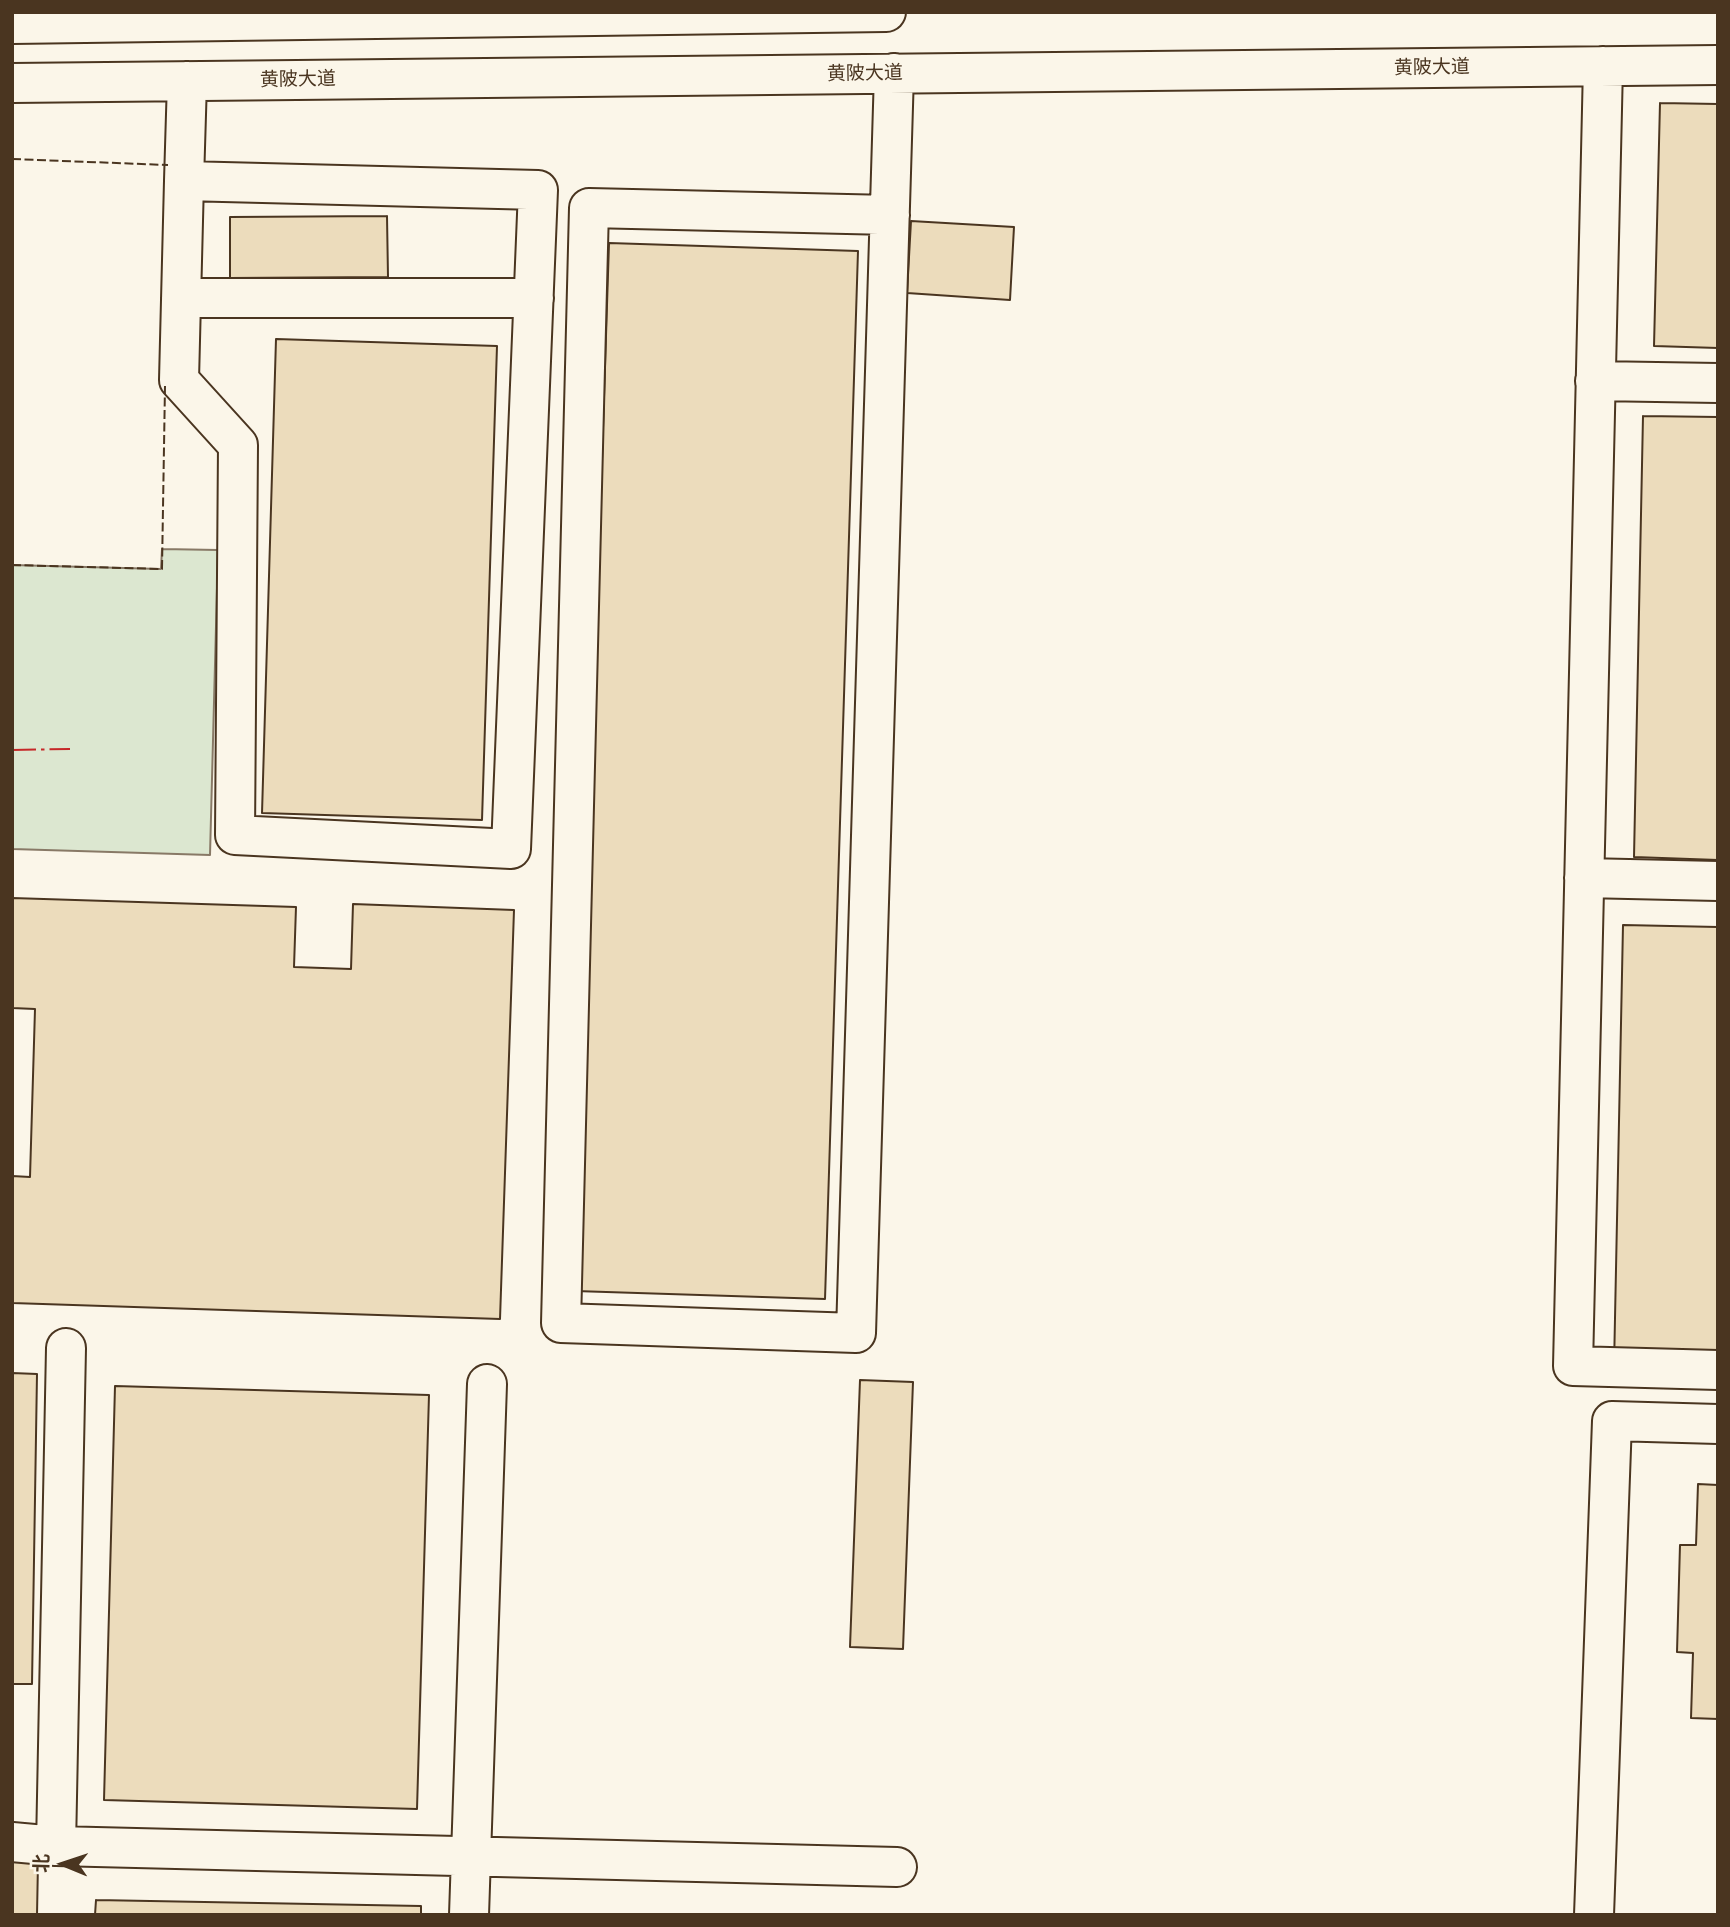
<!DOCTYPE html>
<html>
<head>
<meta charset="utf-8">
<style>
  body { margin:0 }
  #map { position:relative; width:1730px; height:1927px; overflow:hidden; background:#fbf6e9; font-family:Helvetica,"Noto Sans SC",sans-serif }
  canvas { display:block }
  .frame { position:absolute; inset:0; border:14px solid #4a3520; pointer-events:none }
  .north { position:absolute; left:28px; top:1829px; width:70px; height:70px; -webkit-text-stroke:5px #fbf6e9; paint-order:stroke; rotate:272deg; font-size:19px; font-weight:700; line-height:28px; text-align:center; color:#4a3520 }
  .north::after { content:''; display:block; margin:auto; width:24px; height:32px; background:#4a3520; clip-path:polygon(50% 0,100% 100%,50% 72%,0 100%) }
</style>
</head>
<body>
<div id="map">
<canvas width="1730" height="1927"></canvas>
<div class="frame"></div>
<div class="north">北</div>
</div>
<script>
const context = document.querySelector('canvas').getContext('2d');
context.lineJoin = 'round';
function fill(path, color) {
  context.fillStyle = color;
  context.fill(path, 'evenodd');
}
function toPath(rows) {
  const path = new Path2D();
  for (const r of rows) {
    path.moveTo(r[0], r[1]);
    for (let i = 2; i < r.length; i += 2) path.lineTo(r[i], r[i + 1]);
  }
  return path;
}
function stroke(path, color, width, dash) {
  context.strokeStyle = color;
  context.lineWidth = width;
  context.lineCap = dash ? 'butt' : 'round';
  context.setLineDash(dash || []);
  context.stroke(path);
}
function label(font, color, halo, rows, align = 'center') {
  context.font = font + ' Helvetica,"Noto Sans SC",sans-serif';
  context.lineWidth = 5;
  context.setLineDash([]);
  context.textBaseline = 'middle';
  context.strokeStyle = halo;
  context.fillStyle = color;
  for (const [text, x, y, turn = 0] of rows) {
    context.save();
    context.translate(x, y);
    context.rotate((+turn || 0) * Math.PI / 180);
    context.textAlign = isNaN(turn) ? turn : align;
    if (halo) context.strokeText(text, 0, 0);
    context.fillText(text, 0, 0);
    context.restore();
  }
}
const green = toPath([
  [162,549,218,550,210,855,12,849,12,565,161,569,162,549]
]);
fill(green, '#dce7d0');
stroke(green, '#887966', 2);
const building = toPath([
  [1660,103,1718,104,1718,348,1654,346,1660,103],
  [387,216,388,277,230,278,230,217,387,216],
  [911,221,1014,227,1010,300,907,293,911,221],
  [609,243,858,251,825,1299,575,1291,609,243],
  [276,339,497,346,482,820,262,813,276,339],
  [1643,416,1718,417,1718,860,1634,857,1643,416],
  [12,898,296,907,294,967,351,969,353,904,514,910,500,1319,12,1303,12,1176,30,1177,35,1009,12,1008,12,898],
  [1623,925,1718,927,1718,1369,1614,1367,1623,925],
  [12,1373,37,1374,32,1684,12,1684,12,1373],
  [860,1380,913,1382,903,1649,850,1647,860,1380],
  [115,1386,429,1395,417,1809,104,1800,115,1386],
  [1698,1484,1718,1485,1718,1719,1691,1718,1693,1653,1677,1652,1680,1545,1696,1545,1698,1484],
  [12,1861,38,1862,37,1915,12,1915,12,1861],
  [96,1900,421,1906,421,1915,95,1915,96,1900]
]);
fill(building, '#ecdcbc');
stroke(building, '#4a3520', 2);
const minor = toPath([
  [12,24,886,12],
  [1603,66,1573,1366,1718,1370],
  [12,83,1718,65],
  [184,181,538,190,511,849,235,835,238,445,179,380,184,181,187,81],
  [890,215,589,208,561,1323,856,1333,894,73],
  [181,298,534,298],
  [1595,381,1718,383],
  [1584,878,1718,881],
  [12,1842,56,1846,897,1867],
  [56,1846,66,1348],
  [469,1915,487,1384],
  [1594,1915,1612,1421,1718,1424]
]);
stroke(minor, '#4a3520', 42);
stroke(minor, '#fbf6e9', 38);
stroke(toPath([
  [12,159,168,165],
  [12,565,162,569,165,386]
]), '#4a3520', 2, [9, 3.5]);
stroke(toPath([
  [12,750,70,749]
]), '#c62828', 2, [24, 5, 3.5, 5]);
label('19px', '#4a3520', '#fbf6e9', [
  ["黄陂大道",1432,68,-1],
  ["黄陂大道",865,74,-1],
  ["黄陂大道",298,80,-1]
]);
</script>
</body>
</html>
